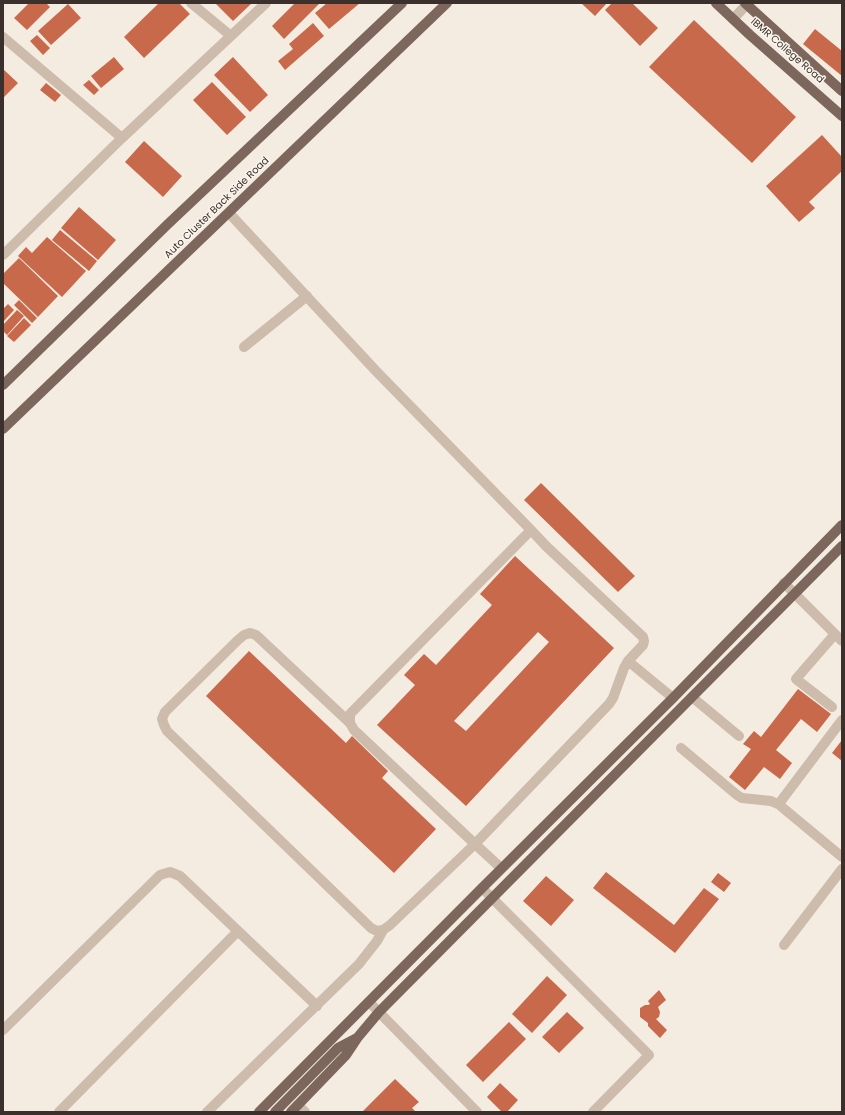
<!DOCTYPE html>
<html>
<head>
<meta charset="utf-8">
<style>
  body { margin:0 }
  #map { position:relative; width:845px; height:1115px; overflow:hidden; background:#f4ebe1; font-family:Poppins,sans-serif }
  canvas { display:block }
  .frame { position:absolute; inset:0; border:4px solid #3b302b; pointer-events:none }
</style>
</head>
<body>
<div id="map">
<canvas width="845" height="1115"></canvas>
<div class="frame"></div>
</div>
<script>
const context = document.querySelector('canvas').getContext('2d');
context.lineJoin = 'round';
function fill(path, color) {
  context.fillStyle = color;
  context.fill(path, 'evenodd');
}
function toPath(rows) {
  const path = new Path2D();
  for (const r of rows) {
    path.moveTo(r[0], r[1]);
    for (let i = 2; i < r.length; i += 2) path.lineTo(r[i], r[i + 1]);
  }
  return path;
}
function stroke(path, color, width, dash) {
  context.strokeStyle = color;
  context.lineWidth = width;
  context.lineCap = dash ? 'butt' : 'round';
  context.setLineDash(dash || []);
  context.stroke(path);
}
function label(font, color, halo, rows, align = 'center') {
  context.font = font + ' Poppins,sans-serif';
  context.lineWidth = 3;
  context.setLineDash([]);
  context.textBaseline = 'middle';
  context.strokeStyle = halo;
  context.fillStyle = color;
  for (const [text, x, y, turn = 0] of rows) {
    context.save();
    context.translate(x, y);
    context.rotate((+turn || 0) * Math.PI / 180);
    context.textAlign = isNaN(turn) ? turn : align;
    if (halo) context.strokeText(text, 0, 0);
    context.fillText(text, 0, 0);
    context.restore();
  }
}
fill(toPath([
  [29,3,46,3,50,7,27,30,14,18],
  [159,3,179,3,190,14,144,58,124,37],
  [215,3,252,3,233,21],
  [295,3,320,3,284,39,272,26],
  [327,3,360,3,329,29,315,13],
  [581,3,607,3,595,16],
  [612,3,632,3,658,28,640,46,605,10],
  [68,4,81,18,51,45,38,31],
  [694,20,796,117,752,163,649,67],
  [313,23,324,36,285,70,278,61,293,49,289,44],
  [815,29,842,51,842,76,803,44],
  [37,35,50,48,43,55,30,41],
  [114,57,124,69,101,88,91,76],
  [233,57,268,95,250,112,214,75],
  [3,69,18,83,3,98],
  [89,80,99,90,94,95,83,85],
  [212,82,246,117,227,135,193,100],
  [46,83,61,95,55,102,40,90],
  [822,135,842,157,842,171,809,202,815,208,799,222,766,186],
  [144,141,182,176,163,197,125,162],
  [79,207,116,240,98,260,61,228],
  [60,230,97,261,89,271,52,240],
  [47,237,86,271,62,297,18,256,26,247,32,253],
  [19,258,58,296,38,317,3,283,3,274],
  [19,300,37,318,32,323,14,305],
  [8,304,14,310,3,322,3,309],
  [17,310,24,316,7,335,3,331,3,325],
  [24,318,31,325,14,342,7,336],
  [541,483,635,576,618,592,524,500],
  [515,556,614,648,466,806,377,725,415,685,404,675,424,654,436,665,492,605,480,594],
  [538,632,549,642,466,731,454,721],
  [249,651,346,743,352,736,388,771,382,778,436,829,394,873,206,696],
  [798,689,831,714,817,732,801,719,776,750,792,763,780,779,764,767,745,790,729,777,751,749,743,744,754,731,761,737],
  [842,740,842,761,832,753],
  [606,872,674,925,704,888,719,899,675,953,593,888],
  [718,873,731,883,724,892,711,882],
  [546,876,574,900,551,926,523,901],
  [547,976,567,995,532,1033,512,1014],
  [659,990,666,1000,658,1007,660,1012,659,1017,656,1019,667,1030,660,1038,648,1026,648,1023,640,1017,640,1008,645,1005,648,1005,650,1004,648,1001],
  [567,1012,584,1028,559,1053,542,1037],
  [509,1022,526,1039,483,1082,466,1065],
  [395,1079,419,1102,412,1108,416,1112,362,1112],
  [500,1083,518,1100,507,1112,502,1112,487,1097]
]), '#c8694b');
stroke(toPath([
  [191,3,231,36],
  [733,19,748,3],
  [3,37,122,138],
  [229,213,376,371,531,530,546,546,643,637,644,641,643,645,628,661,624,668,613,698,609,704,475,844,354,730,350,723,350,714,531,530],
  [3,255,122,138,266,3],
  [244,347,307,296],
  [784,583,842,641],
  [628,661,673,698],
  [692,697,739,736],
  [832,707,796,679,835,634],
  [842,720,781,801,780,805,783,808,842,857],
  [350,723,256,635,250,633,244,635,238,640,165,712,162,719,164,725,167,731,371,928,377,931,383,930,390,925,475,844,501,868],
  [681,748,737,795,742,798,771,801,780,805],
  [482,888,649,1055,593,1112],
  [784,945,842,869],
  [369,1002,477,1112],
  [3,1030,160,875,170,872,180,876,317,1006],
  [298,1105,305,1112],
  [59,1112,238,931],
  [207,1112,359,964,377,941,383,930]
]), '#cdbbac', 10);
stroke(toPath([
  [716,3,750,35,842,116],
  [745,3,842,91],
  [3,385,168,224,402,3],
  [3,429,447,3],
  [259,1112,482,888,673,698,842,525],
  [275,1112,338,1048,357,1038],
  [291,1112,346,1055,358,1037,379,1012,842,546]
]), '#7d675c', 10);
label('10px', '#3b302b', '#fbf5ee', [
  ["IBMR College Road",787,51,41],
  ["Auto Cluster Back Side Road",217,208,-44]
]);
</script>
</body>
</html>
